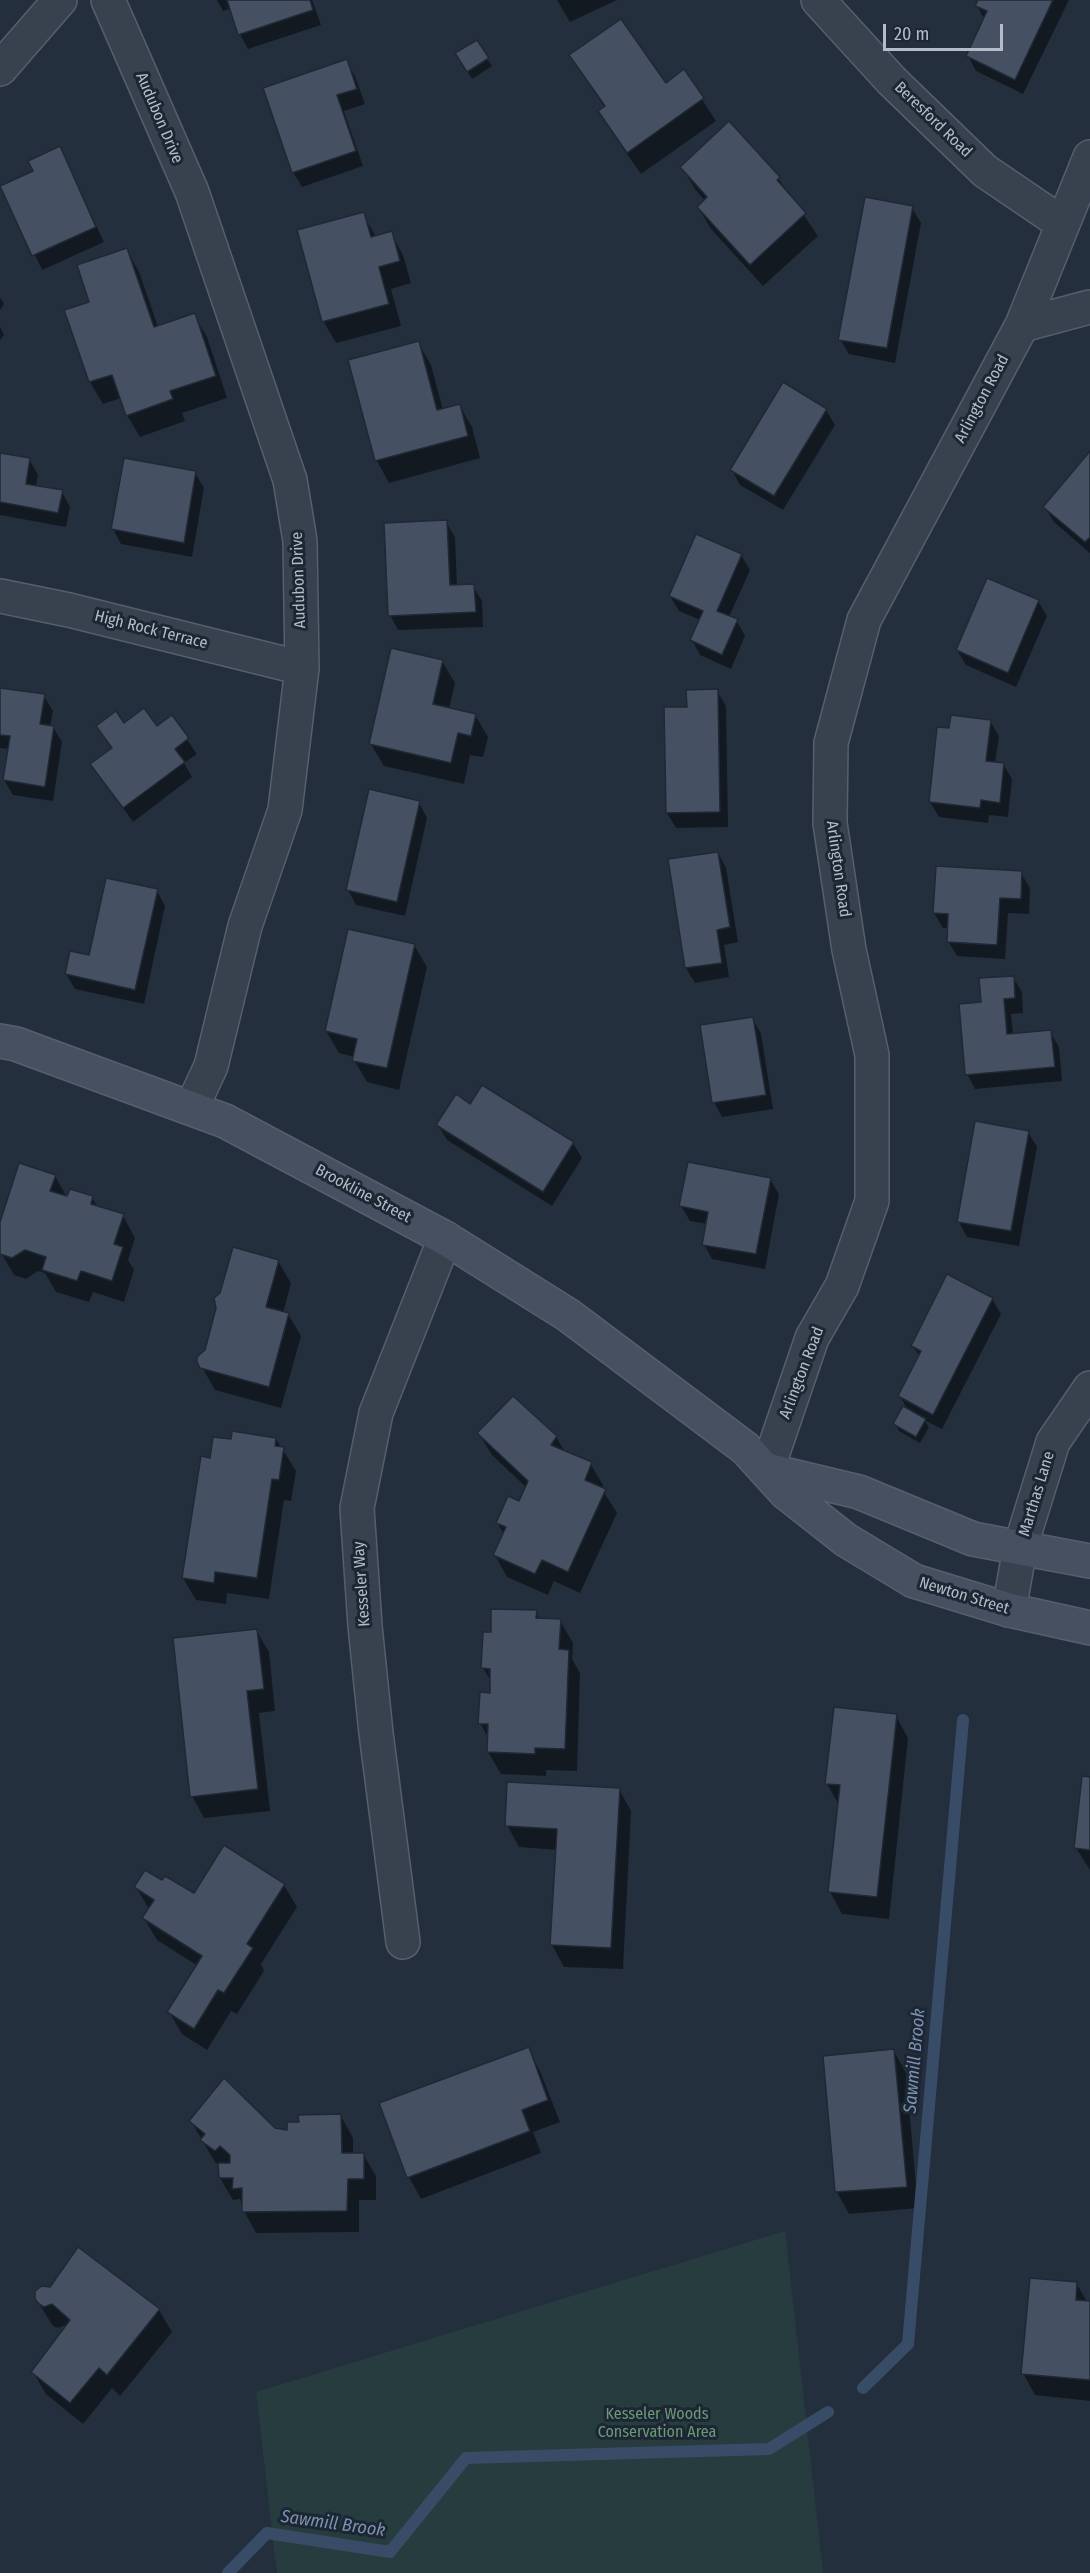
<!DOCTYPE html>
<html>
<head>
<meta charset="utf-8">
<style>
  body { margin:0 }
  #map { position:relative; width:1090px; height:2573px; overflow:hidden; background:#242f3e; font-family:"Fira Sans Condensed",sans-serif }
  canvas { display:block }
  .scale { position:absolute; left:883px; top:24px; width:120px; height:27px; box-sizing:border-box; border:3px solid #b4bcc9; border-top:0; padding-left:8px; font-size:18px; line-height:21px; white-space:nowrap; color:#b4bcc9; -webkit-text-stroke:4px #1d2633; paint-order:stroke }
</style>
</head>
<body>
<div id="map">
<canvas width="1090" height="2573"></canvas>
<div class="scale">20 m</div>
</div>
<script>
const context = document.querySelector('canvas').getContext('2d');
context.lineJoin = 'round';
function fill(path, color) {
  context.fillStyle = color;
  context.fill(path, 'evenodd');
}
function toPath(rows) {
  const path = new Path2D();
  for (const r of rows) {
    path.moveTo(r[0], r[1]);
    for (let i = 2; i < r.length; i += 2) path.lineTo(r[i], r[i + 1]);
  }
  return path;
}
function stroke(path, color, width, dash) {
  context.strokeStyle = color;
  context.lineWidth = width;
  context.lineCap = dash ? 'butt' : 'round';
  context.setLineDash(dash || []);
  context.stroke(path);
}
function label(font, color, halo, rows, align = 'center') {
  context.font = font + ' "Fira Sans Condensed",sans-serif';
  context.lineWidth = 6;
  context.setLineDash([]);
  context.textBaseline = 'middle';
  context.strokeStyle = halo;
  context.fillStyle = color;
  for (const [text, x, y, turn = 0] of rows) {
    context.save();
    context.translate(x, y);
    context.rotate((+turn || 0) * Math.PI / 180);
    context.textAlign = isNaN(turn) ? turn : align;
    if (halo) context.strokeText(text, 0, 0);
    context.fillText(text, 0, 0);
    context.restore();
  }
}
fill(toPath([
  [785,2231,823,2573,277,2573,256,2392]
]), '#263c3f');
fill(toPath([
  [217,0,312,0,321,25,248,49,240,34,231,8,223,11],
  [557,0,617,0,570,22],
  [980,0,1069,0,1023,94,976,71,968,56,985,20,977,6],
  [476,42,492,66,472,79,457,54],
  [571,56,665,85,684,72,716,121,641,174,613,134,600,112,605,108],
  [346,61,355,76,365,104,344,111,363,166,302,187,293,172],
  [59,148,104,242,42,270,2,186,35,171],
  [682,167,778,178,818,236,763,286,711,229,698,207,705,201,695,189],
  [912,208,921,223,895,363,849,354,840,339],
  [363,214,376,237,391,233,403,255,411,283,391,289,401,326,336,343,324,322],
  [127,250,139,272,158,327,194,315,207,337,227,398,182,413,185,421,140,437,127,415,121,398,103,404,90,382,66,311,91,303],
  [0,297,4,304,0,310],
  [0,327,4,335,0,340],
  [418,343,431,365,443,410,459,405,472,427,480,458,389,483,377,461,349,361],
  [826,410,835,425,783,510,740,485,732,470],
  [1090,453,1090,553,1054,522,1045,507],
  [0,454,29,459,38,475,36,487,62,492,70,507,66,527,0,515],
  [195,473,204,488,192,557,121,544,113,529],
  [446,522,455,537,457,586,473,586,482,601,483,627,398,630,390,615],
  [741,555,750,570,729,617,737,621,745,636,731,669,700,655,692,640,700,620,679,611,670,596],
  [1038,601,1047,616,1016,687,966,665,957,650],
  [442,661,455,683,449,709,475,715,488,737,483,757,470,755,464,784,384,766,371,744],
  [0,689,44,696,53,711,50,727,53,727,62,742,53,801,13,795,4,780,9,749,0,748],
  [717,691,726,706,728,827,676,828,667,813,688,708],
  [172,718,197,754,184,763,192,777,133,822,92,764,112,750,98,727,124,725,157,728],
  [990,721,999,736,995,763,1003,764,1012,779,1008,817,989,815,988,823,939,817,930,802,950,730],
  [419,803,427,818,405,916,356,905,348,890],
  [718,853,726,868,738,942,724,945,729,977,695,983,686,968],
  [1021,873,1030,888,1029,914,1008,913,1005,959,957,956,948,941,949,928,943,928,934,913],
  [157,891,165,906,144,1004,75,989,66,974,90,957],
  [414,945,427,967,399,1090,367,1082,354,1060,355,1057,339,1053,326,1031],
  [1013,977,1022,992,1023,1013,1011,1014,1013,1035,1050,1032,1059,1047,1062,1081,975,1089,967,1074,983,1004],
  [753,1019,761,1034,773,1109,722,1117,714,1102],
  [471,1106,573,1143,582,1158,552,1206,447,1140,438,1125],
  [1028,1132,1037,1147,1019,1246,967,1237,959,1222],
  [55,1176,68,1199,92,1197,98,1208,123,1216,135,1238,128,1260,134,1270,124,1302,93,1292,89,1302,56,1292,45,1273,38,1271,26,1279,14,1275,0,1251,0,1227],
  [770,1179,779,1194,765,1269,712,1259,704,1244,707,1224,690,1221,681,1206],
  [278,1261,291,1283,283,1313,288,1314,301,1336,281,1408,215,1390,199,1362],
  [992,1299,1001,1314,942,1429,924,1420,929,1427,920,1443,899,1431,895,1424,908,1411,900,1396,920,1357,913,1346],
  [479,1434,556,1437,565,1452,590,1463,603,1485,602,1489,617,1513,580,1593,554,1581,548,1595,507,1577,495,1555,504,1534,497,1523,520,1503,527,1488,492,1455],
  [276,1439,296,1471,291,1501,284,1500,269,1599,227,1593,226,1604,196,1600,183,1578,211,1459,232,1441],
  [536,1612,540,1620,560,1621,573,1643,572,1659,580,1673,577,1771,546,1770,546,1776,501,1774,488,1752,489,1739,480,1723,491,1694,492,1683,483,1668,492,1633],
  [256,1630,269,1652,275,1711,259,1713,270,1811,204,1818,192,1796],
  [896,1716,908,1738,889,1919,842,1914,830,1892,839,1805,827,1784],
  [1090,1778,1090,1870,1076,1848],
  [619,1789,631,1811,623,1969,564,1967,552,1945,557,1850,519,1847,507,1825],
  [163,1882,194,1895,284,1885,297,1907,261,1964,264,1971,237,2014,231,2011,207,2050,182,2034,169,2012,198,1966,157,1940,144,1918,149,1909,136,1887],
  [528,2049,540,2071,560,2122,533,2132,541,2153,421,2199,409,2177],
  [894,2051,906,2073,918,2208,849,2214,837,2192,824,2057],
  [341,2116,353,2138,353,2155,363,2154,376,2176,376,2200,359,2200,359,2232,256,2233,244,2211,240,2199,233,2200,220,2178,220,2166,215,2162,191,2121,288,2131],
  [1076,2283,1088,2303,1090,2303,1090,2401,1035,2395,1023,2373],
  [36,2299,159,2310,172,2332,120,2396,112,2388,83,2424,46,2394,33,2372,69,2324,58,2328,53,2326]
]), '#0007');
stroke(toPath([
  [863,2388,908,2344,963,1720],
  [228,2573,267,2533,390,2552,466,2458,769,2449,828,2412]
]), '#394c67', 12);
const building = toPath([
  [227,0,310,0,313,10,238,35,227,0],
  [978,0,1053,0,1015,80,966,56,987,11,975,6,978,0],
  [621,19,666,83,684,69,704,98,627,153,598,111,605,106,569,55,621,19],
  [477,40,489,58,467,72,455,53,477,40],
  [347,59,357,89,337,95,356,151,292,173,263,88,347,59],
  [729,121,780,177,777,180,806,213,750,265,697,207,707,197,680,167,729,121],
  [60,146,96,227,32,256,0,186,33,171,28,161,60,146],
  [865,197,913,206,887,348,838,340,865,197],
  [364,212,371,237,392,231,400,261,379,267,389,304,322,322,297,230,364,212],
  [127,248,154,327,195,313,216,376,170,391,173,399,126,416,112,375,89,382,64,310,89,302,77,265,127,248],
  [419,341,437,410,460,404,468,436,375,461,348,360,419,341],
  [783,382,827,409,774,496,730,470,783,382],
  [1090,451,1090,537,1085,542,1043,507,1090,451],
  [0,453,30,458,26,484,63,490,58,513,0,502,0,453],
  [124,458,196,471,184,543,111,529,124,458],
  [447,520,450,585,474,584,476,612,388,616,384,523,447,520],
  [696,534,742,554,717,611,738,619,722,655,690,640,703,611,669,596,696,534],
  [987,578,1039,600,1008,673,956,650,987,578],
  [391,648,443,660,433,704,476,714,471,736,458,733,451,763,369,744,391,648],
  [0,688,45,694,40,724,54,726,45,787,3,780,10,736,0,735,0,688],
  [718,689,720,812,666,813,664,707,687,707,686,690,718,689],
  [144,708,157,726,172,715,189,738,175,749,185,762,123,808,90,764,112,748,96,726,116,711,124,723,144,708],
  [951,715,991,720,986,761,1004,763,1000,803,981,800,980,808,929,802,937,727,949,728,951,715],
  [369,789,420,801,397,902,346,890,369,789],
  [718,852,730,927,717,930,722,963,685,968,668,859,718,852],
  [936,866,1022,871,1021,899,1000,898,997,945,947,942,948,914,933,913,936,866],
  [106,878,158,889,135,990,65,974,70,951,89,955,106,878],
  [348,929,415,944,387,1068,352,1061,357,1039,325,1031,348,929],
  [1014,976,1015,998,1004,999,1007,1034,1051,1030,1055,1067,965,1075,959,1004,981,1002,979,978,1014,976],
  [753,1017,766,1095,712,1103,700,1025,753,1017],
  [482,1085,574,1142,543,1192,436,1125,456,1094,470,1104,482,1085],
  [975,1121,1029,1131,1011,1231,957,1222,975,1121],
  [688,1162,771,1178,756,1254,702,1245,708,1212,679,1206,688,1162],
  [19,1163,56,1175,50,1191,67,1196,70,1189,93,1196,91,1204,124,1214,114,1244,123,1247,112,1281,81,1271,77,1281,42,1270,46,1257,25,1250,12,1258,0,1254,0,1222,19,1163],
  [233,1247,279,1260,266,1307,289,1313,269,1387,200,1368,197,1362,197,1357,205,1350,216,1308,214,1298,220,1293,233,1247],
  [947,1274,993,1298,933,1415,898,1396,921,1351,911,1346,947,1274],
  [513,1396,557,1436,551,1445,592,1462,585,1480,606,1489,568,1572,542,1560,535,1574,493,1555,506,1527,496,1523,508,1496,519,1501,528,1481,477,1433,513,1396],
  [903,1406,926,1419,916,1437,893,1424,903,1406],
  [232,1431,276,1438,275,1446,284,1447,279,1480,272,1479,257,1578,215,1572,214,1583,182,1578,201,1456,210,1458,213,1437,231,1439,232,1431],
  [491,1609,537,1610,536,1618,561,1619,559,1649,569,1650,565,1749,535,1748,535,1754,487,1752,488,1724,478,1724,480,1692,490,1693,490,1669,481,1668,483,1632,491,1632,491,1609],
  [257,1629,264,1689,247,1691,258,1789,190,1797,173,1638,257,1629],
  [834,1707,897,1714,877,1897,828,1892,840,1785,825,1784,834,1707],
  [1082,1776,1090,1777,1090,1850,1074,1848,1082,1776],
  [507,1782,620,1788,611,1948,550,1945,557,1829,505,1826,507,1782],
  [224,1845,285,1884,247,1944,253,1948,224,1993,218,1990,194,2029,167,2012,202,1956,142,1918,154,1900,134,1887,145,1870,162,1880,165,1876,194,1893,224,1845],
  [529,2047,548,2100,522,2110,530,2131,407,2178,379,2103,529,2047],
  [894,2049,907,2187,835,2192,823,2056,894,2049],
  [224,2078,275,2128,287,2130,287,2122,299,2122,298,2115,341,2114,342,2153,364,2153,364,2179,348,2179,347,2211,242,2212,242,2188,232,2189,233,2178,219,2178,218,2163,230,2163,230,2155,220,2146,215,2151,200,2140,205,2134,189,2121,224,2078],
  [78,2247,160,2309,107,2375,99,2368,70,2403,31,2372,70,2320,52,2304,44,2307,39,2304,35,2299,35,2291,42,2286,50,2287,78,2247],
  [1030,2278,1077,2282,1076,2300,1090,2301,1090,2380,1021,2374,1030,2278]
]);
fill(building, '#455162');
stroke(building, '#1f2835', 1.5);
const minor = toPath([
  [108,0,192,192,290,480,300,541,302,668,285,810,245,926,211,1066,192,1107],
  [818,0,892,81,985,171,1063,224],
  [0,69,60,0],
  [1022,325,1090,307],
  [0,596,69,610,302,668],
  [767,1470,812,1338,842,1286,872,1201,872,1055,849,950,830,823,831,743,864,620,1022,325,1090,157],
  [1009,1610,1020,1548,1053,1442,1090,1388],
  [403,1942,376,1733,365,1626,357,1508,376,1413,445,1238]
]);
const secondary = toPath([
  [0,1041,16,1044,225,1121,445,1238,568,1315,745,1448,785,1492,846,1540,914,1581,1009,1610,1090,1628],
  [767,1470,859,1492,973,1539,1090,1561]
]);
stroke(minor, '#565f6c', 36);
stroke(secondary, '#565f6c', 36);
stroke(minor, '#38414e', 33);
stroke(secondary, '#465061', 33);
label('16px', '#b4bcc9', '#1d2633', [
  ["Audubon Drive",159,118,67],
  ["Beresford Road",933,120,44],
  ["Arlington Road",982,399,-62],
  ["Audubon Drive",299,580,-92],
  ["High Rock Terrace",151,630,14],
  ["Arlington Road",838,869,82],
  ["Brookline Street",363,1194,28],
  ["Arlington Road",802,1373,-69],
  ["Marthas Lane",1037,1494,-73],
  ["Kesseler Way",362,1584,-94],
  ["Newton Street",964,1596,17]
]);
label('16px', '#6b9a76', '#1d2633', [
  ["Kesseler Woods",657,2415],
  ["Conservation Area",657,2433]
]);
label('italic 18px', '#7c92b1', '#1d2633', [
  ["Sawmill Brook",915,2061,-85],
  ["Sawmill Brook",333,2524,8]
]);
</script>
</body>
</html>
